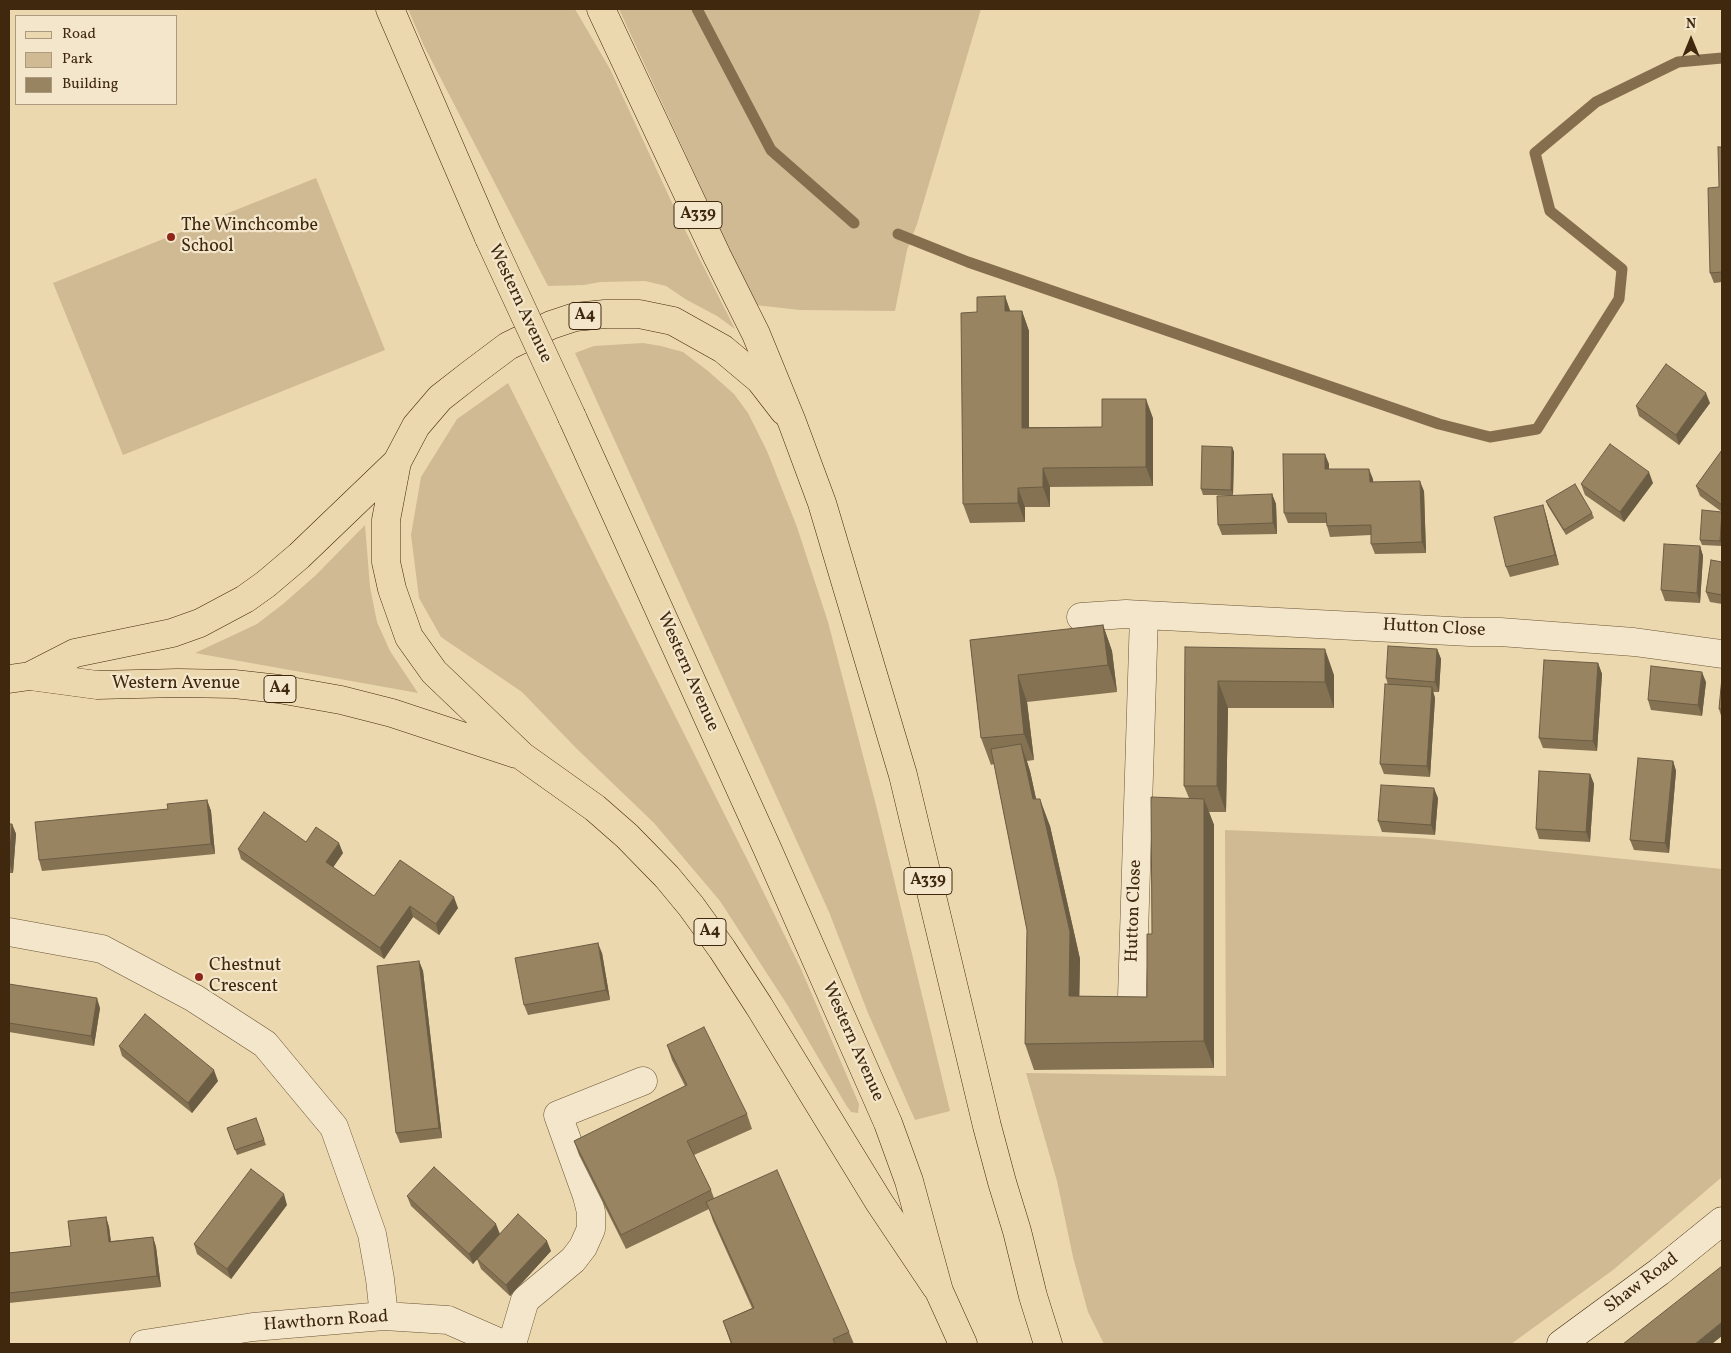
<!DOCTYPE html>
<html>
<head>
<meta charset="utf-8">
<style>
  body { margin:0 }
  #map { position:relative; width:1731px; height:1353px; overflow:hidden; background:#ecd8ae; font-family:Vollkorn,serif }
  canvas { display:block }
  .frame { position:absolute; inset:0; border:10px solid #40280e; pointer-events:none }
  .legend { position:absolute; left:15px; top:15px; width:162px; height:90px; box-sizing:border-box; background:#f3e6ca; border:1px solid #ab9a7f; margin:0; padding:6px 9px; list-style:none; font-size:15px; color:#40280e }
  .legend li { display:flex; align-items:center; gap:10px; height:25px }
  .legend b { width:25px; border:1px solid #ab9a7f }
  .north { position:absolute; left:1666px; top:15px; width:50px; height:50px; -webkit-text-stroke:4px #f3e6ca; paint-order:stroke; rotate:0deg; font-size:14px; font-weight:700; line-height:20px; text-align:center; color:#40280e }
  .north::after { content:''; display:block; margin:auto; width:18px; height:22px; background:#40280e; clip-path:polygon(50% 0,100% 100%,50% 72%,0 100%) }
</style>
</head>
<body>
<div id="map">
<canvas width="1731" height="1353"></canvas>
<div class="frame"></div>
<ul class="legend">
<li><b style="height:6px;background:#ecd8ae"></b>Road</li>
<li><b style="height:14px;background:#cfba93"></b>Park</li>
<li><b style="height:14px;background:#998461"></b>Building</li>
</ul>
<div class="north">N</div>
</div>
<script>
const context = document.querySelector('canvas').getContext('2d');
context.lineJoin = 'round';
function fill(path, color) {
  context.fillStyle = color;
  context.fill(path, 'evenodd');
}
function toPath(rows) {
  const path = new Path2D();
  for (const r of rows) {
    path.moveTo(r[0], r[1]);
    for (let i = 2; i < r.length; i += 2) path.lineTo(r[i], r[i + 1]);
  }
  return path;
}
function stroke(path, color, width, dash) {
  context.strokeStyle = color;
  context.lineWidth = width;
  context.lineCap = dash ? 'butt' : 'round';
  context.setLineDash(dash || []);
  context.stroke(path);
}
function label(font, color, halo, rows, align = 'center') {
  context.font = font + ' Vollkorn,serif';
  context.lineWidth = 4.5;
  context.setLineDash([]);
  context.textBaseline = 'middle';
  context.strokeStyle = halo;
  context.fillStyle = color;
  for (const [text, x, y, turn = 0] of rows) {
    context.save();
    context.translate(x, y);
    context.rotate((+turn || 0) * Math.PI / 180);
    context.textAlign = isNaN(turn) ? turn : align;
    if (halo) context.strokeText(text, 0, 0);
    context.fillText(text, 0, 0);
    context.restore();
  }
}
fill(toPath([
  [408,9,575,9,610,69,680,220,735,329,717,316,687,300,666,286,645,281,600,282,584,285,548,286,424,46],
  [619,9,981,9,917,224,907,250,895,311,800,310,755,305],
  [316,178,385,350,123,455,53,283],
  [643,343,661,346,683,352,708,371,734,394,748,413,767,451,797,527,828,622,877,809,950,1111,915,1120,868,1013,829,912,575,353,594,346],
  [508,383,758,881,801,969,859,1104,858,1113,851,1112,846,1105,788,1006,720,901,654,823,576,748,522,692,441,637,419,598,411,535,421,477,457,419],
  [365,525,370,587,377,622,390,651,418,693,195,653,257,624,283,604,316,575],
  [1225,830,1420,838,1722,869,1722,1177,1613,1270,1511,1344,1104,1344,1088,1312,1073,1257,1057,1181,1026,1073,1226,1076]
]), '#cfba93');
stroke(toPath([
  [697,9,771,150,854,223],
  [898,234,968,262,1439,424,1490,437,1537,429,1619,299,1622,269,1550,211,1535,153,1596,102,1678,62,1722,58]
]), '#846e4e', 11);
const minor = toPath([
  [1081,617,1126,614,1144,615,1470,632,1500,632,1634,642,1722,654],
  [9,932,102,949,194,998,265,1044,334,1127,372,1234,380,1279,384,1316],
  [1132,997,1144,615],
  [144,1344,253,1327,384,1316,448,1320,503,1344],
  [512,1344,525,1300,573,1260,583,1247,591,1229,591,1212,587,1196,558,1115,643,1081]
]);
const secondary = toPath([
  [1561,1344,1659,1272,1722,1221]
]);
const primary = toPath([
  [784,411,760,380,723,349,673,321,639,314,605,314,575,317,551,325,508,346,472,373,440,398,416,426,397,462,386,520,386,562,392,589,409,637,434,672,522,756,595,808,627,836,667,877,691,906,722,949,759,1006,879,1202,936,1287],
  [30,676,75,653,172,633,200,623,245,599,266,584,299,556,397,462],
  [9,679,30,676,97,685,178,683,234,684,279,689,341,700,392,713,516,754]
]);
const trunk = toPath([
  [390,9,489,238],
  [601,9,717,256,756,334,792,422,822,503,903,775,987,1126,1002,1182,1017,1231,1033,1296,1048,1344],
  [572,417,767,848,888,1123,909,1181,939,1291,963,1344]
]);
stroke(minor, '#6b5436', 29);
stroke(secondary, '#40280e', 29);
stroke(primary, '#40280e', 29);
stroke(trunk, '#40280e', 29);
stroke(minor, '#f3e6ca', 28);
stroke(secondary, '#f3e6ca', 28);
stroke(primary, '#ecd8ae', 28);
stroke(trunk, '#ecd8ae', 28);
const trunkBridge = toPath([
  [489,238,572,417]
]);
stroke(trunkBridge, '#40280e', 29, []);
stroke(trunkBridge, '#ecd8ae', 28);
fill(toPath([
  [1722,147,1722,282,1714,283,1710,273,1719,187],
  [1005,296,1010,311,1022,311,1029,331,1029,427,1102,427,1153,418,1153,486,1050,487,1050,507,1025,507,1025,522,970,523,963,504,977,312],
  [1710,403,1679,445,1639,416,1636,406],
  [1232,447,1234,452,1233,495,1203,495,1201,489],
  [1722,450,1722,512,1700,496,1696,486],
  [1329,464,1329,469,1373,479,1373,482,1424,491,1426,553,1375,554,1371,544,1371,535,1330,537,1327,526,1327,523,1288,523,1284,513],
  [1653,483,1624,522,1585,495,1581,484],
  [1272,494,1276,504,1277,534,1222,535,1218,525],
  [1546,501,1592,513,1594,518,1566,535,1548,506],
  [1722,512,1722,546,1702,545,1700,540],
  [1546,515,1559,565,1510,577,1506,567],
  [1700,546,1703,556,1700,603,1665,601,1661,590],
  [1722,562,1722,604,1710,602,1706,592],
  [1103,625,1112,651,1117,692,1027,702,1034,760,1027,761,1030,771,1036,799,1050,826,1080,959,1079,996,1147,997,1152,934,1189,798,1184,786,1185,647,1334,675,1334,708,1228,708,1226,812,1209,812,1214,825,1214,1068,1034,1070,1025,1044,1027,930,994,764,991,765,981,738,970,640],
  [1437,649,1441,659,1439,692,1433,692,1435,698,1430,777,1384,774,1380,764,1388,685,1386,678],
  [1598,663,1602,674,1597,751,1543,748,1539,738],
  [1722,677,1722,719,1719,709],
  [1706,682,1702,716,1651,710,1648,700],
  [1673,761,1676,771,1669,853,1634,850,1630,840],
  [1590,774,1594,784,1590,842,1539,839,1536,829],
  [1438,798,1435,835,1382,832,1378,821],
  [207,800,211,811,215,854,42,871,39,860,168,809],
  [9,824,12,824,16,834,13,873,9,873],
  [306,842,343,853,333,867,374,896,458,908,439,935,413,917,384,959,241,859,238,849],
  [602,953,610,1000,528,1015,524,1005],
  [419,961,423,971,442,1138,400,1143,396,1133],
  [9,984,100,1008,94,1046,9,1032],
  [667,1045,747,1114,752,1129,694,1155,711,1190,714,1198,849,1332,854,1344,731,1344,723,1321,752,1308,713,1221,709,1209,626,1249,579,1155,574,1141,685,1086,672,1060],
  [119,1046,218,1081,192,1113,122,1056],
  [256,1118,266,1145,237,1155,227,1128],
  [407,1196,500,1234,551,1251,510,1296,481,1269,477,1259,473,1264,411,1206],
  [287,1205,231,1279,197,1254,194,1244],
  [106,1217,109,1227,111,1241,153,1237,156,1247,161,1287,9,1303,9,1253,71,1246]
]), '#847253');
fill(toPath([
  [1005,296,1012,316,1005,311],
  [1022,311,1029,331,1029,447,1022,428],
  [1706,393,1710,403,1679,445,1676,435],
  [1146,399,1153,418,1153,486,1146,467],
  [1232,447,1234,452,1233,495,1231,490],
  [1325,454,1329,464,1329,480,1325,469],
  [1043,468,1050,487,1050,507,1043,487],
  [1369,469,1373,479,1374,492,1370,482],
  [1649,472,1653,483,1624,522,1620,512],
  [1420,481,1424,491,1426,553,1422,542],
  [1018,488,1025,507,1025,522,1018,503],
  [1272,494,1276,504,1277,534,1273,523],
  [1543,505,1546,515,1559,565,1555,555],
  [1722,512,1722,546,1720,541],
  [1700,546,1703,556,1700,603,1697,593],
  [1103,625,1112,651,1117,692,1108,665],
  [1325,649,1334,675,1334,708,1325,682],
  [1437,649,1441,659,1439,692,1435,682],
  [1598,663,1602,674,1597,751,1593,741],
  [1702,672,1706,682,1702,716,1698,705],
  [1018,675,1027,702,1034,760,1024,734],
  [1218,681,1228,708,1226,812,1217,786],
  [1432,687,1435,698,1430,777,1427,766],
  [1021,744,1030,771,1042,826,1033,799],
  [1673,761,1676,771,1669,853,1665,843],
  [1590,774,1594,784,1590,842,1586,832],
  [1434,788,1438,798,1435,835,1431,825],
  [1040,799,1050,826,1080,959,1079,1022,1069,996],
  [1204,799,1214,825,1214,1068,1204,1041],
  [207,800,211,811,215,854,211,844],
  [12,824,16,834,13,873,9,863],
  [339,843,343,853,330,872,326,862],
  [454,897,458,908,439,935,436,924],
  [410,906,413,917,384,959,380,948],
  [598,943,602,953,610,1000,606,990],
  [419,961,423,971,442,1138,439,1128],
  [97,998,100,1008,94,1046,91,1036],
  [214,1070,218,1081,192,1113,188,1103],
  [284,1194,287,1205,231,1279,227,1269],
  [106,1217,109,1227,112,1252,109,1242],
  [496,1224,500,1234,473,1264,469,1254],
  [153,1237,156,1247,161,1287,157,1276],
  [547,1241,551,1251,510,1296,506,1285],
  [1722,1322,1722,1336,1712,1344,1695,1344]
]), '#6b5c44');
const building = toPath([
  [1718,147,1722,147,1722,272,1710,273,1708,188,1719,187,1718,147],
  [1005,296,1005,311,1022,311,1022,428,1102,427,1102,399,1146,399,1146,467,1043,468,1043,487,1018,488,1018,503,963,504,961,313,977,312,977,297,1005,296],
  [1666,364,1706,393,1676,435,1636,406,1666,364],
  [1610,444,1649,472,1620,512,1581,484,1610,444],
  [1202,446,1232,447,1231,490,1201,489,1202,446],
  [1722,450,1722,505,1696,486,1722,450],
  [1283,454,1325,454,1325,469,1369,469,1370,482,1420,481,1422,542,1371,544,1371,525,1327,526,1326,513,1284,513,1283,454],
  [1575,484,1592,513,1564,530,1546,501,1575,484],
  [1272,494,1273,523,1218,525,1217,496,1272,494],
  [1543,505,1555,555,1506,567,1494,517,1543,505],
  [1702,510,1722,512,1720,541,1700,540,1702,510],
  [1664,544,1700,546,1697,593,1661,590,1664,544],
  [1711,560,1722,562,1722,595,1706,592,1711,560],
  [1103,625,1108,665,1018,675,1024,734,981,738,970,640,1103,625],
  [1388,646,1437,649,1435,682,1386,678,1388,646],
  [1185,647,1325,649,1325,682,1218,681,1217,786,1184,786,1185,647],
  [1544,660,1598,663,1593,741,1539,738,1544,660],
  [1651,666,1702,672,1698,705,1648,700,1651,666],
  [1722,677,1722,709,1719,709,1722,677],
  [1385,684,1432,687,1427,766,1380,764,1385,684],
  [1021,744,1033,799,1040,799,1070,932,1069,996,1147,997,1147,934,1152,934,1151,797,1204,799,1204,1041,1025,1044,1027,930,991,749,1021,744],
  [1638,758,1673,761,1665,843,1630,840,1638,758],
  [1539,771,1590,774,1586,832,1536,829,1539,771],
  [1381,785,1434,788,1431,825,1378,821,1381,785],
  [207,800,211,844,39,860,35,822,168,809,167,804,207,800],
  [264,812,306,842,316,827,339,843,326,862,374,896,400,860,454,897,436,924,410,906,380,948,238,849,264,812],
  [9,824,12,824,9,863,9,824],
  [598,943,606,990,524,1005,515,958,598,943],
  [419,961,439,1128,396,1133,377,966,419,961],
  [9,984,97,998,91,1036,9,1023,9,984],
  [145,1014,214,1070,188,1103,119,1046,145,1014],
  [704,1027,747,1114,687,1141,711,1190,621,1235,574,1141,687,1085,667,1045,704,1027],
  [256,1118,264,1140,235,1150,227,1128,256,1118],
  [434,1167,496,1224,469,1254,407,1196,434,1167],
  [251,1169,284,1194,227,1269,194,1244,251,1169],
  [777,1170,849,1332,833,1339,835,1344,732,1344,723,1321,754,1308,706,1202,777,1170],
  [518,1214,547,1241,506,1285,477,1259,518,1214],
  [106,1217,109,1242,153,1237,157,1276,9,1293,9,1253,71,1246,68,1221,106,1217],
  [1722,1266,1722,1322,1695,1344,1623,1344,1722,1266]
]);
fill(building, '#998461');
stroke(building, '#6b5c44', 1);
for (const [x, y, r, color] of [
  [171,237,5,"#8f2418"],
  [199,977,5,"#8f2418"]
]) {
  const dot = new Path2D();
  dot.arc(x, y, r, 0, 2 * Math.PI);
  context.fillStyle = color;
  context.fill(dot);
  stroke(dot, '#f3e6ca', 2);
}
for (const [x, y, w] of [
  [698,215,48],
  [585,316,32],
  [280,689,32],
  [928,881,48],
  [710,932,32]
]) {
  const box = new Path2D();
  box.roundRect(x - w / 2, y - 13.5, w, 27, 4);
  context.fillStyle = '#f3e6ca';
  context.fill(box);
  stroke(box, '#40280e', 1);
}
label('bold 16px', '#40280e', null, [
  ["A339",698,215],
  ["A4",585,316],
  ["A4",280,689],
  ["A339",928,881],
  ["A4",710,932]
]);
label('18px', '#40280e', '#f3e6ca', [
  ["The Winchcombe",181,227],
  ["School",181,248],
  ["Chestnut",209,967],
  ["Crescent",209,988]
], 'left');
label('18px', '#40280e', '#f3e6ca', [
  ["Western Avenue",519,304,65],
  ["Hutton Close",1434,629,3],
  ["Western Avenue",687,672,66],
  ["Western Avenue",176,685],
  ["Hutton Close",1135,911,-88],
  ["Western Avenue",852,1042,66],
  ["Shaw Road",1642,1284,-37],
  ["Hawthorn Road",326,1322,-4]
]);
</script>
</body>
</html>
